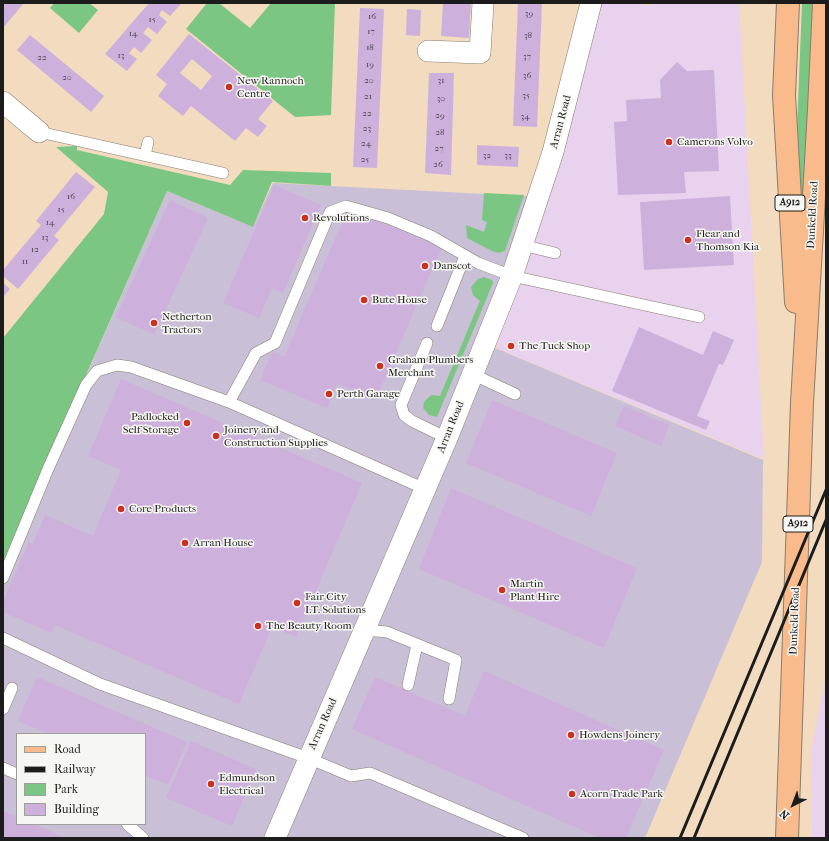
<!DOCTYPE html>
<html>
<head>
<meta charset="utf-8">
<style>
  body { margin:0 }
  #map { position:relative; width:829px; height:841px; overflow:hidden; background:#f3dbbf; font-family:"IM FELL French Canon",serif }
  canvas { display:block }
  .frame { position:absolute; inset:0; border:4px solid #1c1c1c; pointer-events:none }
  .legend { position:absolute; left:16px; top:733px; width:130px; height:92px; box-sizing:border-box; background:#f6f6f2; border:1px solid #9f9f9c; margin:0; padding:5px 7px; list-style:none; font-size:12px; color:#1c1c1c }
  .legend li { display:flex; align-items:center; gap:8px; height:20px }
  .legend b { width:20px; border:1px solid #9f9f9c }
  .north { position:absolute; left:773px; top:785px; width:40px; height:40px; -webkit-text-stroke:3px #f6f6f2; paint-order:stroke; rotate:222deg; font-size:11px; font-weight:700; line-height:16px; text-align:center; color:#1c1c1c }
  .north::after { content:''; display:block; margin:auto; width:14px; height:18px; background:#1c1c1c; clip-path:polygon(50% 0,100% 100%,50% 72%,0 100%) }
</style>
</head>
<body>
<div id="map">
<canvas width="829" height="841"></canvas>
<div class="frame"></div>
<ul class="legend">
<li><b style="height:5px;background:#fabb8c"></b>Road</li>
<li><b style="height:5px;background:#1c1c1c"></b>Railway</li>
<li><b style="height:11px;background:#7cc683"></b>Park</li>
<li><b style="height:11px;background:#ceb0dc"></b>Building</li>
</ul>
<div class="north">N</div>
</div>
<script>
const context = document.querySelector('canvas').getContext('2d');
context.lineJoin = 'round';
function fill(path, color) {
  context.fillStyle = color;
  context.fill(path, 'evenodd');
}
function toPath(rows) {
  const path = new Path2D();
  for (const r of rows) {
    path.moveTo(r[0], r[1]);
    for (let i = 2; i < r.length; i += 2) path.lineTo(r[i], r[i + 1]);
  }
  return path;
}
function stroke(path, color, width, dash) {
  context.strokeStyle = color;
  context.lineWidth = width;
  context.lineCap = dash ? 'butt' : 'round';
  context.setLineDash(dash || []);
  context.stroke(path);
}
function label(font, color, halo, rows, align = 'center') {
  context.font = font + ' "IM FELL French Canon",serif';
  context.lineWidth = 3;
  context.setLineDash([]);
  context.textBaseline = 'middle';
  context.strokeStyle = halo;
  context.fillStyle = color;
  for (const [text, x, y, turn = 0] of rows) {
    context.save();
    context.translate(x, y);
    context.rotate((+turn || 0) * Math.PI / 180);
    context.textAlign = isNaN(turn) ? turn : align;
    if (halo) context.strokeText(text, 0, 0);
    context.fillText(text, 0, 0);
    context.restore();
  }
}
fill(toPath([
  [600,3,637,3,649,6,650,3,739,3,764,459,496,348,544,194],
  [826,675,826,838,812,838,811,753]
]), '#e8d2ee');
fill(toPath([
  [273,183,543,197,495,348,763,460,762,562,645,838,3,838,3,566,167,191,253,227],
  [17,734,145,734,145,824,17,824]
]), '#c9bfd7');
fill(toPath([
  [54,3,89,3,98,10,79,33,50,8],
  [207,3,219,3,250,28,271,3,335,3,331,115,295,117,186,29],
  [802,3,817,3,806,231,800,228,797,129],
  [77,146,77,150,230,185,243,170,331,173,331,186,272,182,253,227,167,191,3,564,3,338,104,214,108,192,56,147],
  [484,193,524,195,505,251,499,253,492,251,467,238,466,225,484,232,487,222,482,220],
  [484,277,492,280,493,283,437,417,429,415,423,408,424,402,431,395,440,396,480,301,473,295,471,287,478,279]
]), '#7cc683');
fill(toPath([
  [3,3,24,3,3,28],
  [149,3,181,4,170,16,162,10,159,15,167,22,157,34,148,27,143,33,152,40,141,53,134,47,129,53,137,59,127,71,105,54],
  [443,3,471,3,469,38,441,36],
  [518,3,542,3,537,127,513,126],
  [360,8,384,9,377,168,353,167],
  [407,9,421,10,420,36,406,35],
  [189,34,273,101,258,119,267,126,258,137,246,128,235,141,191,106,183,116,158,96,167,84,156,75],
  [192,59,212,76,201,90,180,73],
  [30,35,104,96,91,112,17,50],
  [677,62,687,71,714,70,719,171,684,172,686,193,618,195,614,122,627,121,626,100,661,98,660,80],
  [429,73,454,73,451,175,425,173],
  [477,145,519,147,518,167,477,165],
  [76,172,95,187,54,236,59,240,18,289,3,276,3,270,41,225,36,221],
  [274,185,321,205,283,293,272,288,259,318,223,303],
  [730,196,734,265,644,270,640,202],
  [170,200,208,218,154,335,116,317],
  [348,209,442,247,375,401,337,383,327,408,260,380,272,352,284,357],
  [3,283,10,289,3,297],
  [639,327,703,355,713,331,734,340,723,365,719,364,697,416,710,421,706,430,612,391],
  [510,340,516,343,513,351,506,348],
  [121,379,362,483,296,637,272,627,239,704,55,625,52,633,3,612,3,602,29,542,33,544,45,515,93,536,121,470,88,456],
  [492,400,617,453,591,516,466,463],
  [624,406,669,425,661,446,615,426],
  [451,488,637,568,604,648,419,569],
  [484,671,664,750,626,838,600,838,352,729,375,677,465,716],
  [37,677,187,742,168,785,145,775,145,734,49,734,18,721],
  [191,741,256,769,232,826,166,798],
  [3,811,17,817,17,824,33,824,65,838,3,838]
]), '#ceb0dc');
const lane = toPath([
  [39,132,223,173],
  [145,155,148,142],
  [522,245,555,253],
  [437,326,465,256],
  [427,343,401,405,404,415,412,421,447,438],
  [472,374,515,394],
  [229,402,256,353,275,343,330,212,346,206,388,218,431,236,478,263,512,276,699,317],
  [3,578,48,469,86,385,97,371,117,365,131,367,229,402,425,489],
  [364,630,387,632,456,660,449,699],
  [3,638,100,684,308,758,351,776,370,773,523,838],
  [408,685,417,645],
  [3,709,12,688],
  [3,768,17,774],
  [127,824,143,838]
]);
const street = toPath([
  [428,51,480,53,483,3],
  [3,102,39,132],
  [275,838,447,438,512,276,553,152,591,3]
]);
const primary = toPath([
  [788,3,784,95,796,302],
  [787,838,802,403,819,110,824,3]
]);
stroke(lane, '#887c6e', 12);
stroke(street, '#887c6e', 22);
stroke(primary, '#887c6e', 24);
stroke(lane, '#fff', 11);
stroke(street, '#fff', 21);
stroke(primary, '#fabb8c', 22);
stroke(toPath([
  [680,838,826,490],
  [694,838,826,520]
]), '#1c1c1c', 3);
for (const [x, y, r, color] of [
  [229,87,4,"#c8321e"],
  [669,142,4,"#c8321e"],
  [305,218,4,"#c8321e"],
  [688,240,4,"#c8321e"],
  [425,266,4,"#c8321e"],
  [364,300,4,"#c8321e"],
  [154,323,4,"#c8321e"],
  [511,346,4,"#c8321e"],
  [380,366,4,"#c8321e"],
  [329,394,4,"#c8321e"],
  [187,423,4,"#c8321e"],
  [216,436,4,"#c8321e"],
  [121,509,4,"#c8321e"],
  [185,543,4,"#c8321e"],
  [502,590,4,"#c8321e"],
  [297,603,4,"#c8321e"],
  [258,626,4,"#c8321e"],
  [571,735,4,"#c8321e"],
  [211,784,4,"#c8321e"],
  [572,794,4,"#c8321e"]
]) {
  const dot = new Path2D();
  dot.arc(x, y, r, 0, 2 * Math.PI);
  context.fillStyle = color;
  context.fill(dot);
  stroke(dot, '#f6f6f2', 1.5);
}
label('9px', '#48414c', null, [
  ["39",529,14],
  ["16",372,17],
  ["15",152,20],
  ["17",371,32],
  ["14",133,34],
  ["38",528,36],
  ["18",370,48],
  ["13",121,56],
  ["37",527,57],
  ["22",42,58],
  ["19",370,65],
  ["36",527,76],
  ["20",67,78],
  ["20",369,81],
  ["31",441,81],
  ["35",526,96],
  ["21",368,97],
  ["30",441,99],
  ["22",367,114],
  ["29",440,116],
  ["34",525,117],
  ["23",367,129],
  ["28",440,133],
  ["24",366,144],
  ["27",439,149],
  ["32",487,156],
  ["33",508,156],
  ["25",365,160],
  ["26",438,165],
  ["16",71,197],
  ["15",61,210],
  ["14",50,223],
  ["13",45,238],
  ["12",35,250],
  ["11",25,262]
]);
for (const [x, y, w] of [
  [790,203,30],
  [798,524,30]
]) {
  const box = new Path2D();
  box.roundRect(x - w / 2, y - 8, w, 16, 3);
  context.fillStyle = '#f6f6f2';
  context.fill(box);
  stroke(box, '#1c1c1c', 1);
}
label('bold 10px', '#1c1c1c', null, [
  ["A912",790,203],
  ["A912",798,524]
]);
label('11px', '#1c1c1c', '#f6f6f2', [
  ["New Rannoch",237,81],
  ["Centre",237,94],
  ["Camerons Volvo",677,142],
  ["Revolutions",313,218],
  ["Flear and",696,234],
  ["Thomson Kia",696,247],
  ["Danscot",433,266],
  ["Bute House",372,300],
  ["Netherton",162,317],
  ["Tractors",162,330],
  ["The Tuck Shop",519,346],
  ["Graham Plumbers",388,360],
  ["Merchant",388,373],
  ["Perth Garage",337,394],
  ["Padlocked",179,417,"right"],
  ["Self Storage",179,430,"right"],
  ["Joinery and",224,430],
  ["Construction Supplies",224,443],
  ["Core Products",129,509],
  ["Arran House",193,543],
  ["Martin",510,584],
  ["Plant Hire",510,597],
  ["Fair City",305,597],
  ["I.T. Solutions",305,610],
  ["The Beauty Room",266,626],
  ["Howdens Joinery",579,735],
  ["Edmundson",219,778],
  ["Electrical",219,791],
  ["Acorn Trade Park",580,794]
], 'left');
label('11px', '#1c1c1c', '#f6f6f2', [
  ["Arran Road",561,122,-75],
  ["Dunkeld Road",813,215,-87],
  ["Arran Road",451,427,-68],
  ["Dunkeld Road",795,621,-88],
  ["Arran Road",323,724,-66]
]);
</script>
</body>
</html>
